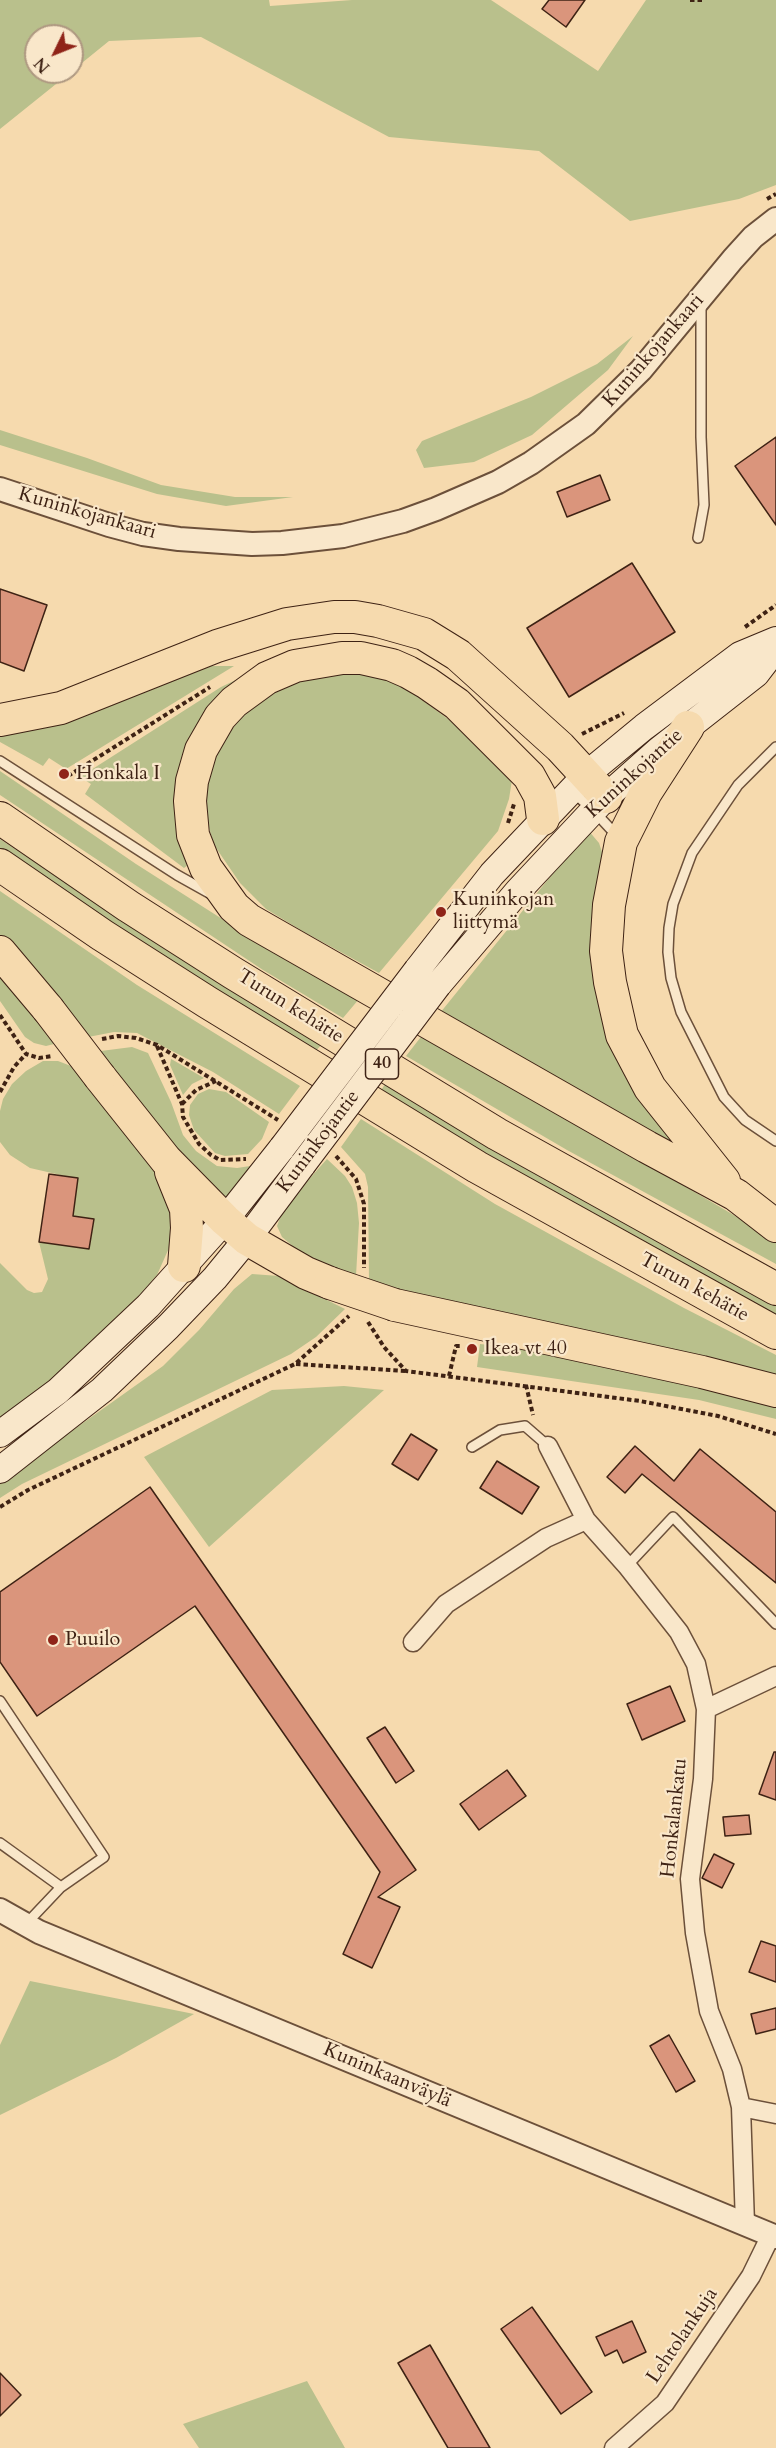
<!DOCTYPE html>
<html>
<head>
<meta charset="utf-8">
<style>
  body { margin:0 }
  #map { position:relative; width:776px; height:2448px; overflow:hidden; background:#f6daae; font-family:Cardo,serif }
  canvas { display:block }
  .north { position:absolute; left:24px; top:24px; width:60px; height:60px; box-sizing:border-box; background:#f9e7ca; border:2px solid #ae9881; border-radius:50%; rotate:227deg; font-size:16px; font-weight:700; line-height:24px; text-align:center; color:#3e2214 }
  .north::after { content:''; display:block; margin:auto; width:21px; height:27px; background:#8f2418; clip-path:polygon(50% 0,100% 100%,50% 72%,0 100%) }
</style>
</head>
<body>
<div id="map">
<canvas width="776" height="2448"></canvas>
<div class="north">N</div>
</div>
<script>
const context = document.querySelector('canvas').getContext('2d');
context.lineJoin = 'round';
function fill(path, color) {
  context.fillStyle = color;
  context.fill(path, 'evenodd');
}
function toPath(rows) {
  const path = new Path2D();
  for (const r of rows) {
    path.moveTo(r[0], r[1]);
    for (let i = 2; i < r.length; i += 2) path.lineTo(r[i], r[i + 1]);
  }
  return path;
}
function stroke(path, color, width, dash) {
  context.strokeStyle = color;
  context.lineWidth = width;
  context.lineCap = dash ? 'butt' : 'round';
  context.setLineDash(dash || []);
  context.stroke(path);
}
function label(font, color, halo, rows, align = 'center') {
  context.font = font + ' Cardo,serif';
  context.lineWidth = 4.5;
  context.setLineDash([]);
  context.textBaseline = 'middle';
  context.strokeStyle = halo;
  context.fillStyle = color;
  for (const [text, x, y, turn = 0] of rows) {
    context.save();
    context.translate(x, y);
    context.rotate((+turn || 0) * Math.PI / 180);
    context.textAlign = isNaN(turn) ? turn : align;
    if (halo) context.strokeText(text, 0, 0);
    context.fillText(text, 0, 0);
    context.restore();
  }
}
fill(toPath([
  [0,0,269,0,270,6,352,0,491,0,598,71,646,0,776,0,776,185,739,199,630,221,539,151,389,137,201,37,109,41,72,71,72,36,36,36,36,72,71,72,0,129],
  [633,336,608,370,532,435,474,462,424,468,416,450,422,441,531,397,597,364],
  [0,430,87,458,161,485,235,497,293,497,226,506,157,494,0,445],
  [210,666,234,666,66,769,49,758,43,766,0,742,0,731,82,713],
  [329,672,381,675,403,686,463,730,512,780,509,799,498,831,379,973,304,932,266,909,240,883,214,845,206,818,206,783,213,759,226,731,273,687],
  [240,678,219,698,188,865,184,868,85,794,91,784,80,777,221,687],
  [0,771,136,864,277,954,359,999,343,1018,263,970,0,795],
  [588,830,599,843,602,852,601,868,639,1098,675,1146,440,1013],
  [0,839,120,919,322,1044,314,1053,114,926,0,849],
  [0,891,137,985,300,1086,279,1114,213,1072,137,1033,114,1032,83,1038,53,997,0,936],
  [0,973,58,1043,46,1046,34,1043,25,1037,0,1001],
  [424,1033,732,1214,776,1243,776,1264,567,1150,406,1056],
  [132,1047,148,1053,171,1102,183,1135,196,1151,217,1166,237,1168,257,1165,227,1197,207,1185,93,1052],
  [171,1059,173,1060,204,1078,192,1084,183,1095,170,1065],
  [43,1061,58,1061,71,1066,84,1077,164,1184,171,1196,173,1232,169,1248,157,1275,143,1292,95,1344,22,1407,0,1422,0,1263,27,1290,34,1293,42,1292,48,1279,39,1242,89,1249,94,1219,73,1216,78,1179,30,1168,10,1155,0,1142,0,1111,3,1099,12,1084,26,1071],
  [387,1081,776,1303,776,1315,557,1196,380,1092],
  [209,1089,226,1092,269,1122,262,1139,248,1154,225,1156,215,1153,194,1130,189,1115,190,1105,198,1094],
  [361,1119,495,1204,684,1308,776,1355,776,1378,429,1302,369,1280,368,1187,365,1174,341,1147],
  [327,1159,345,1176,352,1187,357,1203,359,1223,356,1276,330,1270,302,1254,282,1237,277,1226,284,1207],
  [252,1274,279,1276,345,1309,316,1337,291,1354,22,1484,0,1498,0,1482,163,1366,199,1330,234,1289],
  [480,1344,573,1354,776,1403,776,1419,699,1400,477,1367],
  [344,1386,384,1390,209,1547,144,1457,272,1390],
  [30,1981,194,2014,116,2058,0,2115,0,2045],
  [307,2381,345,2448,199,2448,183,2424]
]), '#b9c08c');
const building = toPath([
  [549,0,585,0,566,27,542,9,549,0],
  [776,437,776,525,735,466,776,437],
  [600,475,610,500,567,517,557,492,600,475],
  [632,563,675,632,569,697,527,628,632,563],
  [0,589,47,605,24,671,0,662,0,589],
  [49,1174,78,1178,73,1216,94,1219,89,1249,39,1242,49,1174],
  [411,1434,437,1450,418,1480,392,1464,411,1434],
  [635,1446,674,1481,700,1449,776,1512,776,1583,642,1474,625,1493,607,1477,635,1446],
  [497,1461,539,1487,522,1514,480,1488,497,1461],
  [150,1487,416,1870,378,1897,400,1907,372,1968,343,1954,380,1872,195,1606,37,1716,0,1662,0,1592,150,1487],
  [670,1686,685,1721,642,1740,627,1704,670,1686],
  [385,1727,414,1771,396,1783,367,1738,385,1727],
  [774,1752,776,1752,776,1800,759,1794,774,1752],
  [507,1770,526,1796,479,1830,460,1804,507,1770],
  [749,1815,751,1834,725,1836,723,1817,749,1815],
  [714,1854,734,1864,722,1888,702,1878,714,1854],
  [761,1941,776,1946,776,1982,749,1972,761,1941],
  [776,2008,776,2029,756,2034,751,2014,776,2008],
  [669,2035,695,2081,676,2092,650,2046,669,2035],
  [532,2307,592,2392,561,2414,501,2329,532,2307],
  [632,2321,646,2352,623,2363,617,2350,605,2356,596,2337,632,2321],
  [430,2345,490,2448,448,2448,398,2363,430,2345],
  [0,2373,21,2395,0,2416,0,2373]
]);
fill(building, '#da957c');
stroke(building, '#3e2214', 1.5);
const service = toPath([
  [698,538,704,505,701,437,701,304],
  [776,747,738,785,692,853,673,904,669,928,668,952,671,978,681,1012,724,1097,745,1120,776,1141],
  [0,761,177,875,211,894],
  [573,792,593,810,618,837],
  [472,1447,500,1430,525,1426,548,1446],
  [627,1566,673,1517,776,1624],
  [0,1701,104,1857,61,1887,26,1924],
  [0,1843,61,1887]
]);
const minor = toPath([
  [548,1446,586,1520,627,1566,679,1632,696,1664,706,1709,703,1779,690,1879,695,1933,709,2011,732,2069,741,2107,745,2224],
  [413,1642,446,1604,546,1538,586,1520],
  [706,1709,776,1676],
  [741,2107,776,2114],
  [614,2448,665,2403,751,2276,771,2235]
]);
const tertiary = toPath([
  [0,489,109,525,143,534,179,539,252,544,282,543,343,536,403,521,436,509,498,482,531,463,586,424,641,370,733,259,753,237,776,219],
  [0,1910,39,1932,776,2237]
]);
const secondary = toPath([
  [417,970,492,874,587,774,644,727,740,655,776,640],
  [438,985,518,891,606,797,659,750,756,674,776,648],
  [0,1434,58,1391,148,1306,225,1220,282,1148],
  [0,1470,102,1390,168,1327,215,1278,247,1239,303,1164]
]);
const trunk = toPath([
  [0,720,61,708,217,646,287,624,334,617,355,617,378,621,424,634,458,655,560,747,606,797],
  [688,727,646,792,621,842,609,905,606,951,610,982,622,1035,650,1088,724,1181],
  [0,818,128,906,233,973,497,1134,776,1289],
  [543,819,540,796,529,776,457,704,427,683,408,672,392,665,361,658,342,658,295,666,267,678,234,702,220,717,201,750,192,781,190,801,193,835,206,868,234,907,249,920,647,1147,736,1195,776,1226],
  [0,865,102,935,207,1002,477,1167,776,1333],
  [0,952,48,1009],
  [100,1077,166,1160,225,1220,247,1239,306,1273,330,1283],
  [171,1172,186,1209,187,1228,184,1266],
  [395,1305,702,1372,776,1391]
]);
stroke(service, '#6c503a', 12);
stroke(minor, '#6c503a', 21);
stroke(tertiary, '#6c503a', 26);
stroke(secondary, '#3e2214', 28);
stroke(trunk, '#3e2214', 34);
stroke(toPath([
  [690,0,705,0],
  [767,199,776,194],
  [745,627,776,605],
  [582,734,624,713],
  [68,776,210,687],
  [508,823,514,804],
  [0,1015,26,1054,39,1058,52,1056],
  [102,1039,118,1036,136,1038,157,1045,278,1120],
  [157,1046,182,1104,183,1117,199,1144,211,1155,220,1160,246,1159],
  [0,1092,14,1067,26,1054],
  [182,1104,196,1090,216,1081],
  [336,1156,356,1179,364,1204,364,1268],
  [368,1322,384,1347,406,1371,640,1401,718,1416,776,1434],
  [296,1364,405,1371],
  [449,1376,456,1346,460,1346],
  [526,1385,533,1415],
  [0,1507,28,1490,295,1364,349,1316]
]), '#3e2214', 4, [4.5, 3]);
stroke(service, '#f9e7ca', 9);
stroke(minor, '#f9e7ca', 18);
stroke(tertiary, '#f9e7ca', 22);
stroke(secondary, '#f9e7ca', 26);
stroke(trunk, '#f6daae', 32);
const secondaryBridge = toPath([
  [282,1148,417,970],
  [303,1164,438,985]
]);
const trunkBridge = toPath([
  [48,1009,100,1077],
  [330,1283,395,1305]
]);
stroke(secondaryBridge, '#3e2214', 28, []);
stroke(trunkBridge, '#3e2214', 34, []);
stroke(secondaryBridge, '#f9e7ca', 26);
stroke(trunkBridge, '#f6daae', 32);
for (const [x, y, r, color] of [
  [64,774,6,"#8f2418"],
  [441,912,6,"#8f2418"],
  [472,1349,6,"#8f2418"],
  [53,1640,6,"#8f2418"]
]) {
  const dot = new Path2D();
  dot.arc(x, y, r, 0, 2 * Math.PI);
  context.fillStyle = color;
  context.fill(dot);
  stroke(dot, '#f9e7ca', 2);
}
for (const [x, y, w] of [
  [382,1064,33]
]) {
  const box = new Path2D();
  box.roundRect(x - w / 2, y - 15, w, 30, 4.5);
  context.fillStyle = '#f9e7ca';
  context.fill(box);
  stroke(box, '#3e2214', 1.5);
}
label('bold 18px', '#3e2214', null, [
  ["40",382,1064]
]);
label('20px', '#3e2214', '#f9e7ca', [
  ["Kuninkojankaari",654,351,-49],
  ["Kuninkojankaari",87,514,16],
  ["Kuninkojantie",635,774,-42],
  ["Turun kehätie",290,1007,32],
  ["Kuninkojantie",319,1142,-53],
  ["Turun kehätie",694,1288,29],
  ["Honkalankatu",675,1818,-84],
  ["Kuninkaanväylä",387,2076,23],
  ["Lehtolankuja",683,2336,-56]
]);
label('20px', '#3e2214', '#f9e7ca', [
  ["Honkala I",76,774],
  ["Kuninkojan",453,900],
  ["liittymä",453,923],
  ["Ikea vt 40",484,1349],
  ["Puuilo",65,1640]
], 'left');
</script>
</body>
</html>
